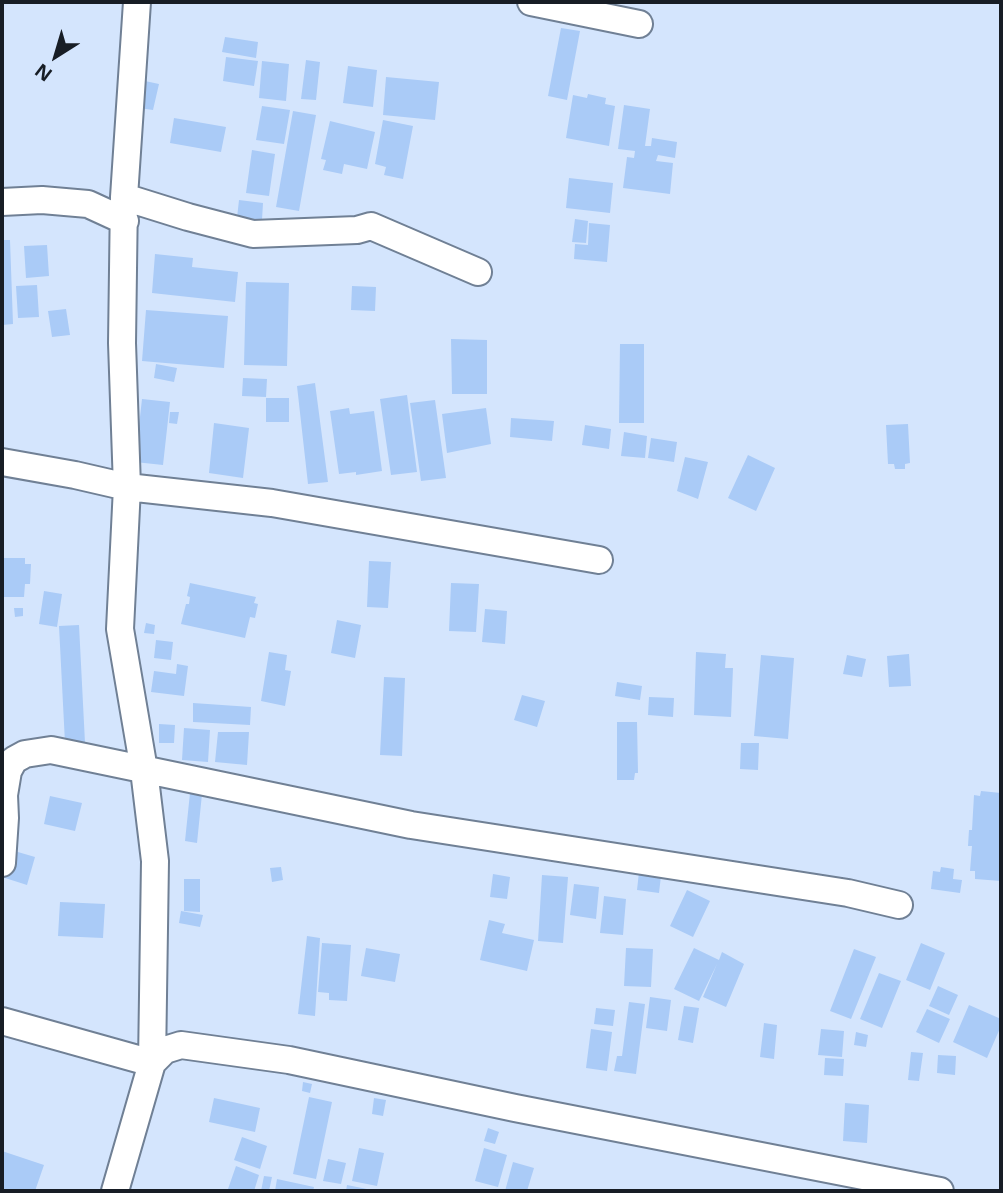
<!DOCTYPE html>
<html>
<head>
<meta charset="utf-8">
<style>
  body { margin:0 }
  #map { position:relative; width:1003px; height:1193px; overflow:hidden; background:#d4e5fd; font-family:"Open Sans",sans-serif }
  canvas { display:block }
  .frame { position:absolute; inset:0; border:4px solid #171d25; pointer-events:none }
  .north { position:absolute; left:21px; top:21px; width:70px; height:70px; -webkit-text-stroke:5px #d4e5fd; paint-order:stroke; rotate:217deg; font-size:19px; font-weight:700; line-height:28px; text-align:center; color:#171d25 }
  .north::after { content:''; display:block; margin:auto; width:24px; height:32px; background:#171d25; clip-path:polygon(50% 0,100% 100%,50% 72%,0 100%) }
</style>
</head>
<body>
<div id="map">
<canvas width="1003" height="1193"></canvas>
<div class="frame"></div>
<div class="north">N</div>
</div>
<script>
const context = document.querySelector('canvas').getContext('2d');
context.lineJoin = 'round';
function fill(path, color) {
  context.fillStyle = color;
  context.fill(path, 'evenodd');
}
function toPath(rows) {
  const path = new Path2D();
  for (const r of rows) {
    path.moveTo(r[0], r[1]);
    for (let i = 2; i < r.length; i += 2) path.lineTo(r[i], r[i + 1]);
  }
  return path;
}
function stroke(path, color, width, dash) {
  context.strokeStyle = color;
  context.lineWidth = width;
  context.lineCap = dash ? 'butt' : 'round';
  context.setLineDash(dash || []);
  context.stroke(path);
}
fill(toPath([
  [561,28,580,31,567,100,548,96],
  [225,37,258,42,256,58,222,52],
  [226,57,258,61,254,86,223,81],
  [306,60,320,62,316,100,301,99],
  [262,61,289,64,286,101,259,98],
  [348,66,377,70,373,107,343,103],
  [386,77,439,82,435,120,383,115],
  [145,81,159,84,153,110,139,108],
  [588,94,606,98,605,104,615,106,609,146,566,138,573,95,587,98],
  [624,105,650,109,645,146,651,146,652,138,677,142,675,158,658,155,656,161,673,163,670,194,623,188,627,157,634,158,635,151,618,149],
  [262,106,290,110,284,144,256,140],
  [293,111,316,115,299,211,276,207],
  [174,118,226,127,221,152,170,143],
  [383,120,413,126,403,179,384,175,386,167,375,164],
  [330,121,375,132,367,169,344,164,342,174,323,170,326,160,321,159],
  [252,150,275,154,269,196,246,193],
  [569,178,613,183,610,213,566,208],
  [239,200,263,203,262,220,237,218],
  [575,219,588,221,586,243,572,242],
  [589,223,610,225,607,262,574,259,575,244,588,245],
  [2,240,10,240,13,324,2,325],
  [47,245,49,276,26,278,24,246],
  [155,254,193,258,192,267,238,272,235,302,152,293],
  [246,282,289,283,287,366,244,365],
  [37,285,39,317,18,318,16,286],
  [352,286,376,287,375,311,351,310],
  [66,309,70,335,52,337,48,311],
  [146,310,228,316,224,368,142,361],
  [451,339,487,340,487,394,452,394],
  [620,344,644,344,644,423,619,423],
  [156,364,177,368,174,382,154,378],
  [243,378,267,379,266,397,242,396],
  [315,383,328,482,308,484,297,386],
  [407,395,417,472,391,475,380,399],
  [266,398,289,398,289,422,266,422],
  [142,399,170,402,163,465,135,462],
  [435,400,446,478,421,481,410,403],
  [349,408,350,414,374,411,382,471,356,475,356,472,339,474,330,411],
  [486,408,491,444,447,453,442,414],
  [170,412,179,412,177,424,169,423],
  [511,418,554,421,552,441,510,437],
  [214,423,249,428,243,478,209,473],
  [908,424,910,463,905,464,905,469,895,469,894,464,888,464,886,425],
  [585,425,611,429,609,449,582,445],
  [624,432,647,436,645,458,621,456],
  [651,438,677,442,674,462,648,458],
  [748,455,775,468,756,511,728,498],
  [685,457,708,462,698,499,677,491],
  [2,558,25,558,25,564,31,564,30,584,25,584,24,597,2,597],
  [369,561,391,562,388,608,367,607],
  [190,583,256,597,254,603,258,604,255,618,250,617,245,638,181,624,186,604,189,604,190,597,187,596],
  [451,583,479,584,476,632,449,631],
  [44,591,62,594,57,627,39,624],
  [14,608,23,608,23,616,15,617],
  [485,609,507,611,505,644,482,642],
  [337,620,361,625,355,658,331,653],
  [146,623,155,625,154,634,144,633],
  [79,625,85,743,65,743,59,626],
  [156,640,173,642,171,660,154,658],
  [269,652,287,655,285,670,291,671,285,706,261,701],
  [696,652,726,654,725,668,733,668,731,717,694,715],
  [909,654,911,686,889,687,887,656],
  [761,655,794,658,788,739,754,736],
  [847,655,866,659,862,677,843,674],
  [177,664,188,666,184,696,151,692,154,671,176,674],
  [384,677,405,678,402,756,380,755],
  [617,682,642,686,640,700,615,696],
  [522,695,545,701,537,727,514,720],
  [649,697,674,698,673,717,648,715],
  [193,703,251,707,250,725,193,722],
  [617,722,637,722,638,773,635,773,634,780,617,780],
  [159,724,175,725,174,743,159,743],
  [184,728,210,730,208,762,182,760],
  [218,732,249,732,247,765,215,762],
  [741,743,759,743,758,770,740,769],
  [981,791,1001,793,1001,881,975,879,975,871,970,871,972,846,968,846,969,830,972,830,974,795,980,796],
  [190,793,202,794,197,843,185,841],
  [50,796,82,803,75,831,44,824],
  [11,850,35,857,27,885,2,877],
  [281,867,283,880,272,882,270,868],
  [941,867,954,869,953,879,962,880,960,893,931,889,933,871,940,872],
  [639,872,661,876,659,893,637,890],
  [493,874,510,877,507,899,490,897],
  [542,875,568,877,563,943,538,941],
  [184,879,200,879,200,912,184,911],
  [574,884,599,887,596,919,570,915],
  [687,890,710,901,693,937,670,926],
  [604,896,626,899,623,935,600,933],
  [60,902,105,904,103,938,58,936],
  [181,911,203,915,200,927,179,923],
  [489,920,505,924,502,933,534,940,527,971,480,960],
  [307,936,320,938,315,1016,298,1014],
  [322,943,351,945,347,1001,329,1000,329,993,318,992],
  [921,943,945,953,930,990,906,980],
  [366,948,400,954,395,982,361,976],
  [626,948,653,949,651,987,624,986],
  [694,948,719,960,722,952,744,964,726,1007,703,997,717,964,699,1001,674,989],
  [854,949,876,957,851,1019,830,1011],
  [879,973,901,981,882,1028,860,1019],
  [938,986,958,995,949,1015,929,1006],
  [650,997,671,1000,667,1031,646,1028],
  [629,1002,645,1004,636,1074,614,1071,617,1056,622,1056],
  [969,1005,1001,1019,1001,1026,987,1058,953,1042],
  [684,1006,699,1008,693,1043,678,1040],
  [596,1008,615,1010,613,1026,594,1024],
  [927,1009,950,1019,939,1043,916,1032],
  [764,1023,777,1025,774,1059,760,1057],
  [591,1029,612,1032,607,1071,586,1068],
  [821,1029,844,1031,842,1057,818,1055],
  [856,1032,868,1035,866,1047,854,1045],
  [911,1052,923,1053,919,1081,908,1080],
  [938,1055,956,1056,955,1075,937,1073],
  [825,1058,844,1059,843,1076,824,1075],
  [303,1082,312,1084,310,1093,302,1091],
  [309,1097,332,1102,316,1179,293,1174],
  [214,1098,260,1108,255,1132,209,1122],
  [374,1098,386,1100,383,1116,372,1114],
  [845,1103,869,1105,867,1143,843,1141],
  [488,1128,499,1132,495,1144,484,1141],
  [242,1137,267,1146,260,1169,234,1160],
  [359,1148,384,1153,377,1186,352,1181],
  [484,1148,507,1155,498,1187,475,1181],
  [2,1151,44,1165,35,1191,2,1191],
  [328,1159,346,1163,341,1184,323,1181],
  [513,1162,534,1168,527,1191,505,1191],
  [236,1166,259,1175,254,1191,235,1191,228,1189],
  [264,1176,272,1177,269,1191,261,1191],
  [277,1179,314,1187,313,1191,275,1191],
  [347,1185,372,1190,372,1191,346,1191]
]), '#aacbf7');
const minor = toPath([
  [531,2,639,24],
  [124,197,188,217,253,234,357,230,371,226,478,272],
  [2,202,42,200,88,204,125,221],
  [2,462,75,475,127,487,272,503,599,560],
  [2,863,5,818,4,795,8,771,14,760,25,754,51,750,411,825,848,893,899,905],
  [2,1021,152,1063,165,1050,181,1045,289,1060,515,1108,940,1191],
  [115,1191,152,1063,155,861,144,770,120,629,127,487,122,343,124,197,137,2]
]);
stroke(minor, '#708095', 30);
stroke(minor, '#fff', 26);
</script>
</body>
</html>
